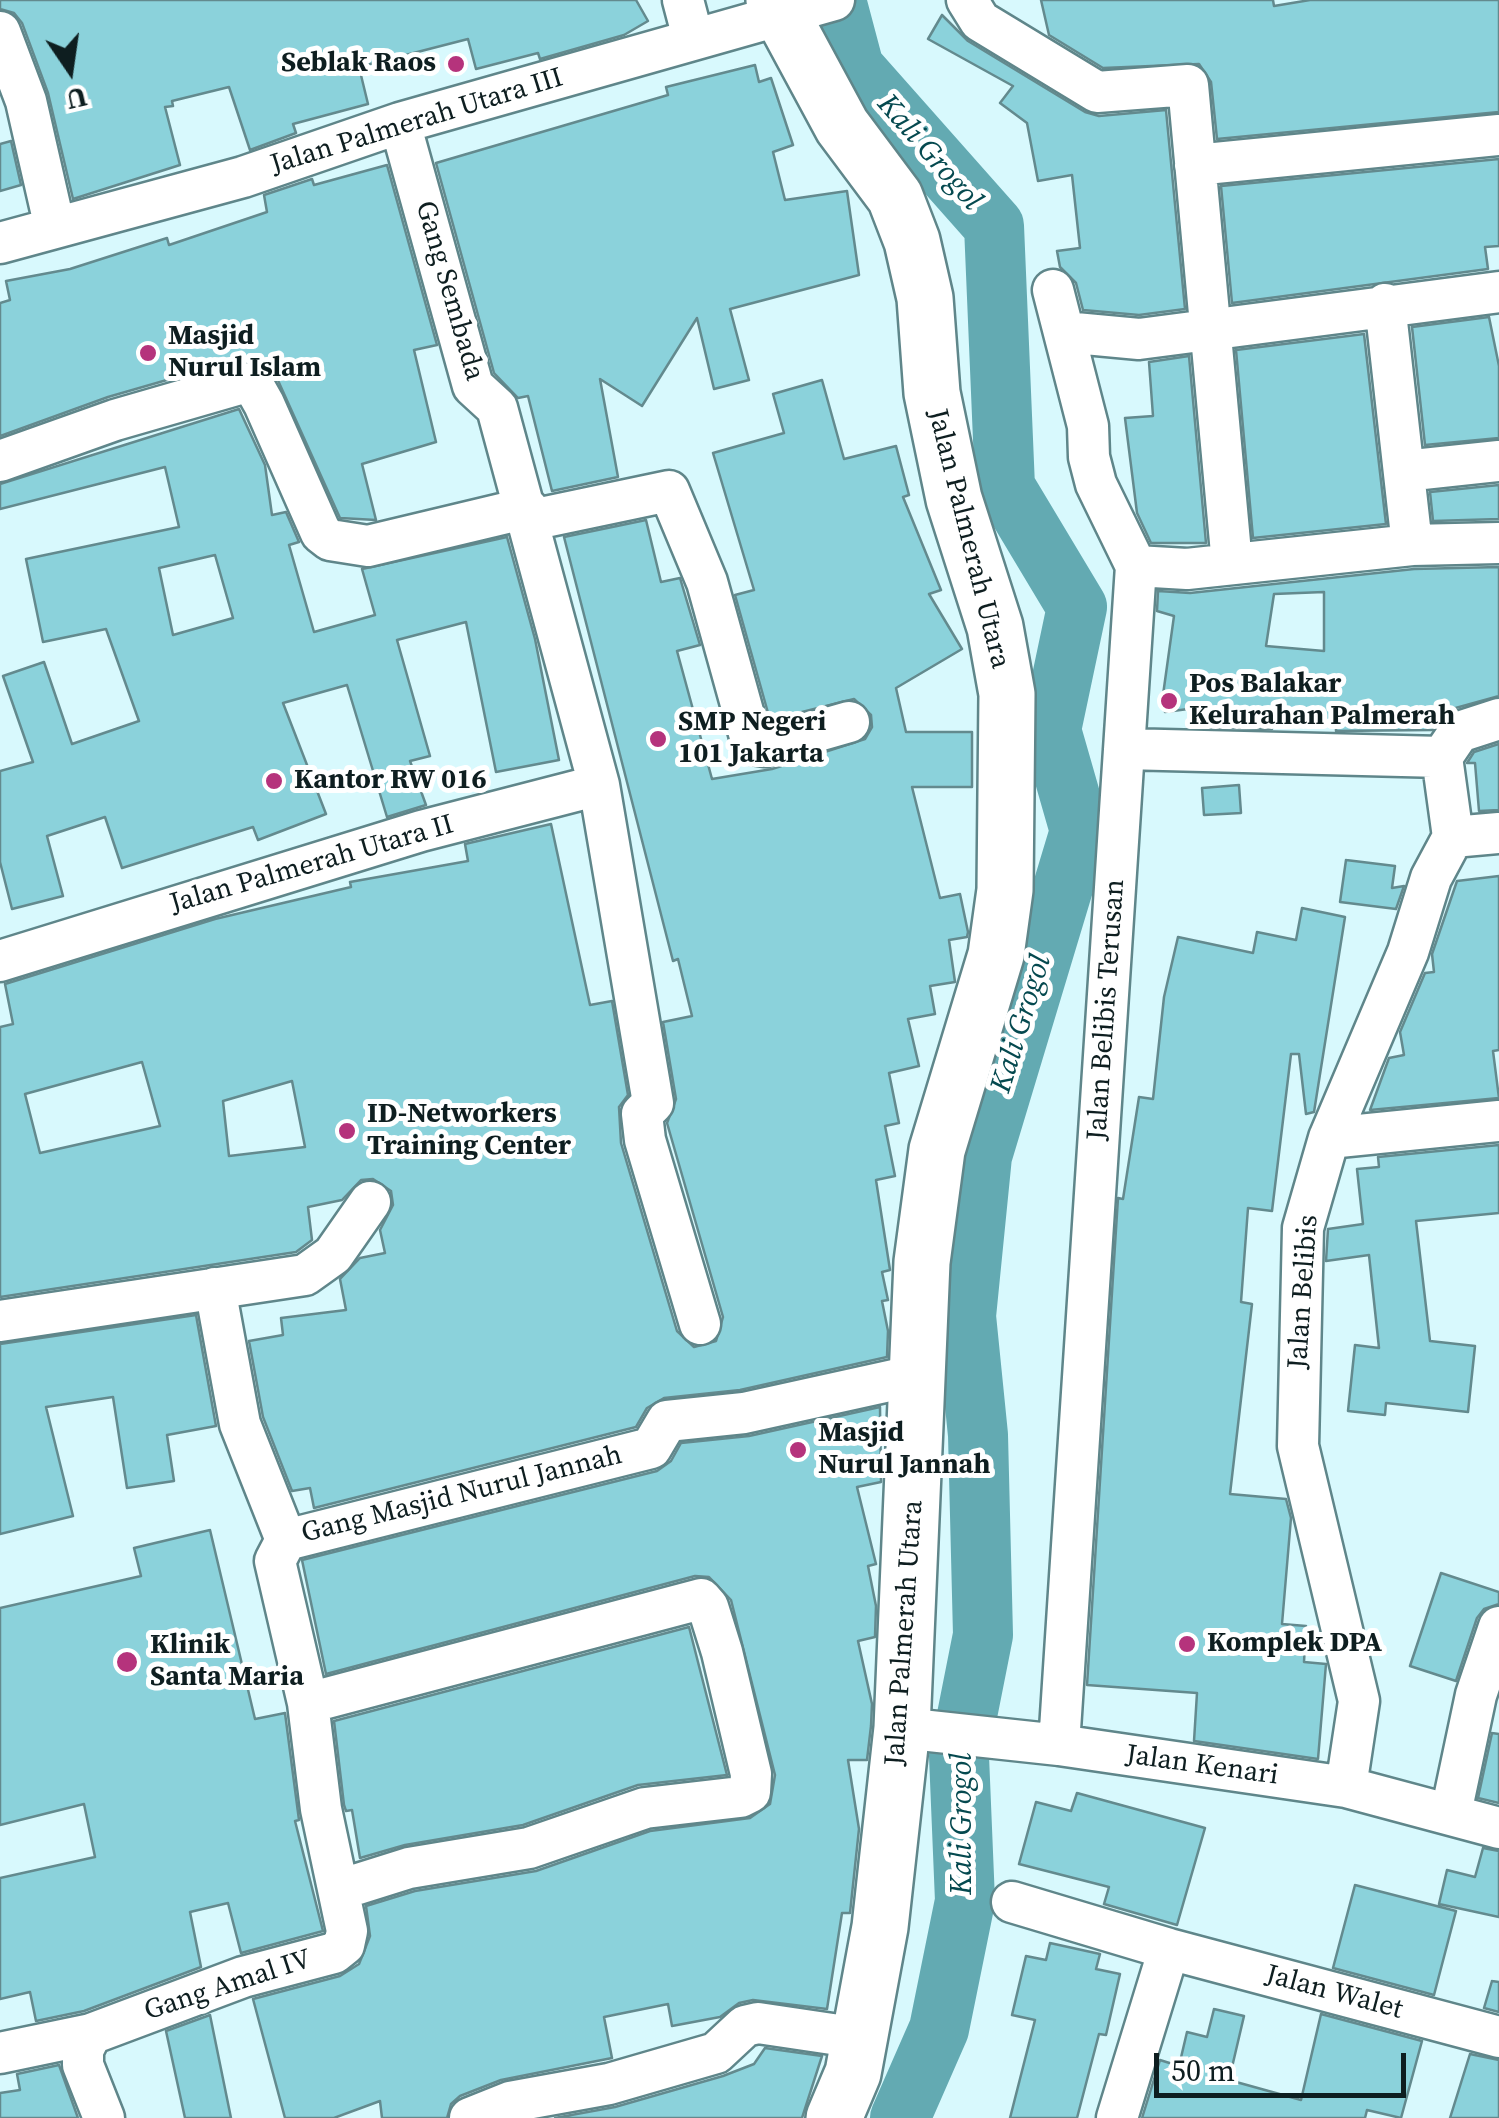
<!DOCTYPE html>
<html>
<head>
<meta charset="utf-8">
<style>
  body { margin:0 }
  #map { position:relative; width:1499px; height:2118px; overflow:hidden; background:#d8f9fd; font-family:"Source Serif 4",serif }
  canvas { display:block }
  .north { position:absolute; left:20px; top:20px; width:100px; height:100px; -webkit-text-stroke:8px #fff; paint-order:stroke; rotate:167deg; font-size:28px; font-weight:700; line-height:40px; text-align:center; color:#0e1e20 }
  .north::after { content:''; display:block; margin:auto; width:35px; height:45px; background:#0e1e20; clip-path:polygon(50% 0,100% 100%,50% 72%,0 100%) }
  .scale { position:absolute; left:1154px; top:2053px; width:252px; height:45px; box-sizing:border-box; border:5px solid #0e1e20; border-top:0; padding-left:12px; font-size:30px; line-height:35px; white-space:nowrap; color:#0e1e20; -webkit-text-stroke:8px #fff; paint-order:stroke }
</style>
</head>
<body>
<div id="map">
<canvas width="1499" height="2118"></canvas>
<div class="north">U</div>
<div class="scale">50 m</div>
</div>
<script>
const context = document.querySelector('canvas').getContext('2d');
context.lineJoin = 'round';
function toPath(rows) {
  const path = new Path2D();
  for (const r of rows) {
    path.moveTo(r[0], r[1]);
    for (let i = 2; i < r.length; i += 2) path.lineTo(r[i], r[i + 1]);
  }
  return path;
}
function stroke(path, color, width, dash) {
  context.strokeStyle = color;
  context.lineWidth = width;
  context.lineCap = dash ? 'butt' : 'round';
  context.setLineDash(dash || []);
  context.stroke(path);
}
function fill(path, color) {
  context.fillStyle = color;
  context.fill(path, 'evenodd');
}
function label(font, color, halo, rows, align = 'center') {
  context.font = font + ' "Source Serif 4",serif';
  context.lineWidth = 10;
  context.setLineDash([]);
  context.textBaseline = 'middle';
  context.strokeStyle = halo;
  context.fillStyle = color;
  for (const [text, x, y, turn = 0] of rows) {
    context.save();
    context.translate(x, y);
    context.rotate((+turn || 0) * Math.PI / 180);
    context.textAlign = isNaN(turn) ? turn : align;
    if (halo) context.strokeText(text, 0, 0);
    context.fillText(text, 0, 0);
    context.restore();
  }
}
stroke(toPath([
  [836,0,854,68,994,226,1005,487,1077,607,1051,730,1080,831,982,1156,966,1316,978,1435,983,1635,959,1756,965,1901,939,2029,900,2118]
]), '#63aab2', 60);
const building = toPath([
  [0,0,636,0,648,21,624,35,540,59,538,53,476,69,468,39,359,67,368,104,293,124,296,133,250,150,229,87,172,101,173,106,165,107,180,165,73,199,48,93,22,23,14,13,0,9,0,0],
  [1041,0,1273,0,1274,6,1310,0,1499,0,1499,112,1217,139,1211,82,1199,64,1103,68,1049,35,1041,0],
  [942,15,968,41,1085,112,1099,116,1166,110,1185,309,1139,315,1083,310,1076,283,1060,267,1057,251,1080,248,1072,175,1038,181,1027,123,1000,103,1013,86,928,39,942,15],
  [755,65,759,82,771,78,793,145,773,152,785,200,847,191,859,275,730,309,749,380,714,389,697,318,642,406,600,379,618,477,552,491,528,396,518,398,494,373,436,163,668,95,666,87,755,65],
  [11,141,21,185,0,191,0,144,11,141],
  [1499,159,1499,246,1485,247,1488,269,1232,303,1221,186,1499,159],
  [387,165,437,345,414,350,436,442,362,464,376,520,340,518,276,376,251,361,236,360,108,397,0,436,0,303,10,300,6,281,70,269,167,238,169,245,267,212,264,195,312,179,314,185,387,165],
  [1489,317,1499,366,1499,438,1425,445,1412,327,1489,317],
  [1364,334,1386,524,1253,538,1236,350,1364,334],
  [1189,356,1206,543,1151,543,1137,513,1125,418,1153,416,1149,362,1189,356],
  [822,380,844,459,896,446,909,495,903,497,941,590,929,594,962,649,896,688,906,732,972,732,972,787,912,787,940,898,960,894,968,932,967,937,949,940,955,982,930,986,935,1014,908,1019,919,1066,889,1073,899,1123,885,1126,895,1176,876,1180,890,1270,882,1272,888,1300,882,1301,888,1331,887,1357,740,1390,664,1398,647,1408,636,1427,314,1508,310,1488,292,1491,263,1417,249,1341,283,1335,281,1318,346,1310,340,1279,360,1258,385,1253,380,1230,393,1205,391,1191,373,1179,361,1180,342,1200,308,1207,312,1240,296,1252,0,1297,0,1027,13,1024,5,984,215,919,351,887,350,882,468,861,465,844,551,824,590,1005,612,1001,628,1095,619,1107,621,1143,677,1331,694,1347,716,1341,723,1317,667,1123,676,1099,663,1022,692,1016,678,959,673,961,564,537,646,520,661,582,680,578,700,645,677,651,712,779,772,769,865,739,872,727,871,715,854,699,770,720,735,595,754,590,713,453,784,433,773,394,822,380],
  [142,1062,160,1126,40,1153,25,1094,142,1062],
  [292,1081,305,1147,229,1156,223,1101,292,1081],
  [239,409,265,465,272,515,286,512,299,542,289,545,314,632,375,615,362,569,507,537,535,639,559,760,496,772,466,622,397,640,430,756,410,761,426,805,387,817,347,685,283,703,326,814,258,840,253,827,122,868,105,817,47,836,63,896,12,909,0,862,0,771,33,762,3,676,44,662,72,744,139,721,106,629,43,642,26,559,179,527,165,467,0,509,0,484,239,409],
  [215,555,233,618,173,635,159,568,215,555],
  [1499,485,1499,519,1433,521,1430,492,1499,485],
  [1499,567,1499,696,1452,709,1432,730,1336,731,1336,722,1274,721,1272,729,1190,727,1196,708,1165,712,1163,695,1174,616,1157,611,1158,591,1190,593,1414,569,1499,567],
  [1324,592,1324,651,1266,646,1274,594,1324,592],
  [1499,744,1499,810,1479,811,1475,763,1467,763,1474,752,1499,744],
  [1239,785,1241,813,1204,815,1202,788,1239,785],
  [1346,860,1395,866,1392,888,1404,886,1396,909,1340,902,1346,860],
  [1499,876,1499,1050,1493,1051,1499,1098,1370,1110,1389,1058,1404,1055,1400,1032,1425,973,1434,972,1432,954,1457,881,1499,876],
  [1302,908,1345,917,1314,1112,1306,1114,1299,1054,1291,1054,1272,1211,1248,1208,1241,1302,1252,1304,1230,1494,1286,1499,1291,1518,1282,1624,1306,1626,1304,1662,1326,1664,1318,1759,1194,1741,1197,1693,1087,1685,1118,1198,1123,1199,1139,1097,1153,1099,1164,997,1178,937,1253,953,1257,932,1296,940,1302,908],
  [1499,1145,1499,1213,1416,1221,1430,1341,1475,1346,1468,1412,1386,1403,1385,1415,1348,1411,1355,1345,1379,1348,1369,1255,1326,1261,1328,1229,1363,1224,1357,1169,1379,1167,1378,1157,1499,1145],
  [196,1315,216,1426,167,1435,174,1481,127,1488,113,1397,46,1407,73,1516,0,1534,0,1344,196,1315],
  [880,1407,881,1482,857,1487,876,1564,868,1566,876,1606,875,1637,858,1641,872,1704,871,1726,867,1760,848,1760,859,1829,850,1913,842,1913,827,2009,753,2000,739,2003,720,2017,672,2026,668,2004,604,2017,612,2058,501,2080,460,2096,451,2104,447,2118,382,2118,380,2101,334,2118,285,2118,253,1999,340,1976,359,1964,370,1936,366,1906,415,1891,536,1871,650,1831,750,1818,770,1804,775,1775,731,1600,709,1577,695,1576,326,1674,302,1560,657,1471,671,1461,681,1443,749,1436,880,1407],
  [210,1530,255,1719,285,1713,299,1820,295,1821,323,1931,241,1953,228,1903,190,1912,201,1967,84,2011,36,2021,30,1992,0,1999,0,1878,95,1857,84,1804,0,1825,0,1608,141,1576,134,1548,210,1530],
  [1441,1573,1499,1592,1499,1604,1484,1609,1477,1618,1456,1681,1410,1666,1441,1573],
  [689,1627,727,1775,638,1785,523,1825,405,1845,360,1858,352,1810,346,1811,344,1805,334,1721,689,1627],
  [1492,1733,1499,1734,1499,1803,1478,1798,1492,1733],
  [1077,1793,1205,1828,1177,1925,1104,1904,1109,1887,1019,1864,1036,1802,1071,1811,1077,1793],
  [1483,1848,1499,1851,1499,1917,1439,1904,1447,1870,1475,1877,1483,1848],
  [1355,1885,1456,1911,1434,1995,1333,1968,1355,1885],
  [1050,1943,1100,1954,1096,1969,1120,1974,1106,2035,1099,2034,1077,2118,1010,2118,1035,2020,1012,2015,1026,1956,1046,1960,1050,1943],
  [1492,1981,1499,1982,1499,2012,1484,2008,1492,1981],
  [1214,2009,1244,2016,1229,2080,1301,2100,1321,2014,1422,2041,1401,2118,1367,2110,1365,2118,1142,2118,1160,2060,1179,2066,1187,2032,1207,2037,1214,2009],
  [210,2015,231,2118,185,2118,166,2031,210,2015],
  [765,2048,822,2056,802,2118,555,2118,615,2107,723,2076,754,2064,765,2048],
  [1470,2054,1499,2060,1499,2118,1450,2118,1470,2054],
  [59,2065,78,2118,0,2118,0,2093,20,2090,17,2074,59,2065]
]);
fill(building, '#8bd2db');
stroke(building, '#638a8e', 2.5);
const street = toPath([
  [683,0,693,38],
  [967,0,980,21,1097,92,1188,85,1232,564],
  [0,32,26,101,55,228],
  [400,123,473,386,497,408,599,785,653,1103,642,1114,645,1140,700,1324],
  [1195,165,1499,135],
  [0,243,243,177,400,123,834,0],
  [1053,290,1088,426,1089,457,1096,484,1136,566,1059,1745],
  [1385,304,1412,545],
  [1064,332,1139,339,1499,292],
  [0,461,115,420,243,383,255,388,264,404,321,533,330,540,368,546,527,508],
  [1404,471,1499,461],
  [531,520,669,491,707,582,752,744,765,746,849,722],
  [1136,566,1187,569,1412,545,1499,543],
  [1124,749,1442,757],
  [1442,757,1459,732,1499,719],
  [1453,837,1499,833],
  [0,961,421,831,599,785],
  [1329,1138,1499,1121],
  [215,1288,240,1424,286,1540],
  [0,1321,305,1275,333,1255,370,1202],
  [308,1703,701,1599,708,1607,722,1652,751,1774,750,1792,740,1797,645,1808,529,1848,409,1868,339,1890],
  [902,1728,1059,1745,1346,1787,1499,1828],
  [1346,1787,1359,1701,1298,1446,1303,1228,1329,1138,1408,952,1431,878,1453,837,1442,757],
  [1451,1813,1476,1695,1499,1627],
  [1012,1902,1169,1949,1499,2037],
  [91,2034,83,2050,83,2065,104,2118],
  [0,2053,91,2034,243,1977,334,1953,344,1945,347,1931,321,1809,308,1703,275,1561,286,1540,651,1448,667,1421,744,1413,921,1374],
  [470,2118,510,2102,609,2084,716,2053,745,2026,758,2023,859,2038],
  [1117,2118,1169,1949]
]);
const secondary = toPath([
  [774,0,842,126,895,197,912,241,925,298,932,393,954,499,995,627,1007,694,1005,890,996,955,937,1150,922,1262,902,1728,880,1927,853,2073,834,2118]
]);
stroke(street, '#5f868a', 45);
stroke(secondary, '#5f868a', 60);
stroke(street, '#fff', 40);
stroke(secondary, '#fff', 55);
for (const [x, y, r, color] of [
  [456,64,10,"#b5337c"],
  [148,353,10,"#b5337c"],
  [1169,701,10,"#b5337c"],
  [658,739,10,"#b5337c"],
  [274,781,10,"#b5337c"],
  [347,1131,10,"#b5337c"],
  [798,1450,10,"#b5337c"],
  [1187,1644,10,"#b5337c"],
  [127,1662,12,"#b5337c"]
]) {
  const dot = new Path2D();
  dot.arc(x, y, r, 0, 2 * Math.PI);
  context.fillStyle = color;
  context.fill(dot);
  stroke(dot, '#fff', 4);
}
label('bold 28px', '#0e1e20', '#fff', [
  ["Seblak Raos",436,64,"right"],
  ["Masjid",168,337],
  ["Nurul Islam",168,369],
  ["Pos Balakar",1189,685],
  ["Kelurahan Palmerah",1189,717],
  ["SMP Negeri",678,723],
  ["101 Jakarta",678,755],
  ["Kantor RW 016",294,781],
  ["ID-Networkers",367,1115],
  ["Training Center",367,1147],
  ["Masjid",818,1434],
  ["Nurul Jannah",818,1466],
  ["Komplek DPA",1207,1644],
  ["Klinik",150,1646],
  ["Santa Maria",150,1678]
], 'left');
label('28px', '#0e1e20', '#fff', [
  ["Jalan Palmerah Utara III",417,122,-17],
  ["Gang Sembada",449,291,74],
  ["Jalan Palmerah Utara",968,539,76],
  ["Jalan Palmerah Utara II",312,865,-16],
  ["Jalan Belibis Terusan",1107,1010,-86],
  ["Jalan Belibis",1304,1292,-86],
  ["Gang Masjid Nurul Jannah",462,1495,-14],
  ["Jalan Palmerah Utara",905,1633,-86],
  ["Jalan Kenari",1202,1766,8],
  ["Gang Amal IV",228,1986,-18],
  ["Jalan Walet",1334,1993,15]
]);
label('italic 30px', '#05494f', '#fff', [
  ["Kali Grogol",929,153,49],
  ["Kali Grogol",1022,1024,-73],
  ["Kali Grogol",963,1824,-90]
]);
</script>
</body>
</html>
